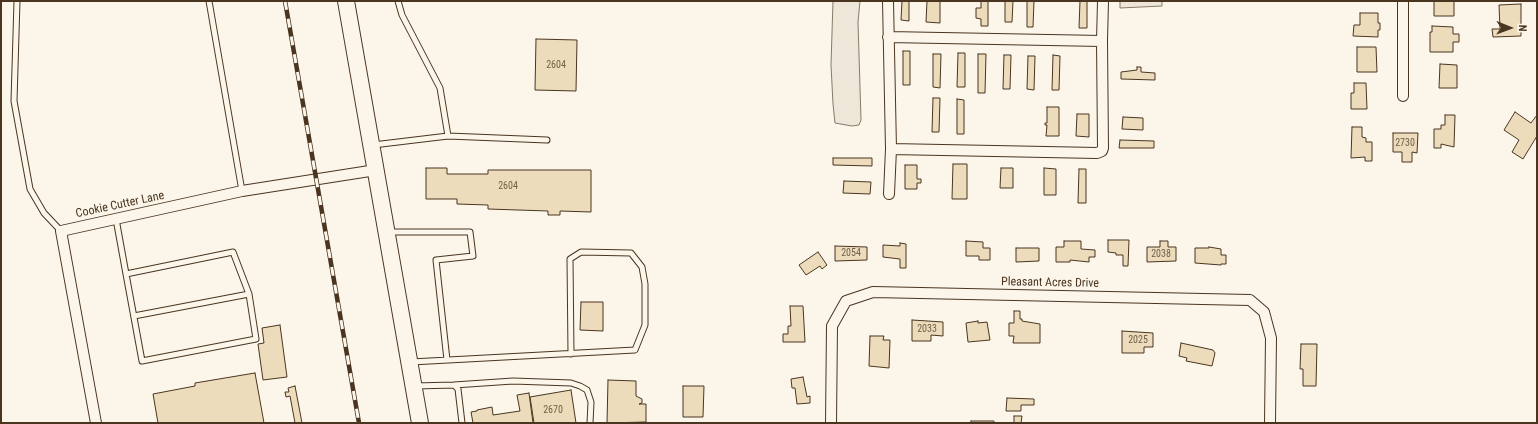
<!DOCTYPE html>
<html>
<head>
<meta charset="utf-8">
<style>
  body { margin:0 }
  #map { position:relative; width:1538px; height:424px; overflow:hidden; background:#fbf6e9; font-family:"Roboto Condensed",sans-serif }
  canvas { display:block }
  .frame { position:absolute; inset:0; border:2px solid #4a3520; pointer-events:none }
  .north { position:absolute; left:1490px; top:8px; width:40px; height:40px; -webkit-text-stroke:3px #fbf6e9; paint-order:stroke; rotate:91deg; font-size:11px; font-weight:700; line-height:16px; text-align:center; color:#4a3520 }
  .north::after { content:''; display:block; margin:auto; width:14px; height:18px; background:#4a3520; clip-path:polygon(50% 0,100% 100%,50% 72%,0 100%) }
</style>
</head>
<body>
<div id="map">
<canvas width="1538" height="424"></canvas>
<div class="frame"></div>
<div class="north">N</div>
</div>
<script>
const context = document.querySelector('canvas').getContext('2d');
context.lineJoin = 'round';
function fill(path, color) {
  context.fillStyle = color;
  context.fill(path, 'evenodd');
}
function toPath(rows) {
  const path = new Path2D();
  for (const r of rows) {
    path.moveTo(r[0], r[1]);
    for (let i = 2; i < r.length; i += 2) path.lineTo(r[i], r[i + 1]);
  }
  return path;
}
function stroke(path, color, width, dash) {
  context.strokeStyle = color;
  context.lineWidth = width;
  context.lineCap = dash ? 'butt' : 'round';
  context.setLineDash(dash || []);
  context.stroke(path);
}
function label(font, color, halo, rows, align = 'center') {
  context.font = font + ' "Roboto Condensed",sans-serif';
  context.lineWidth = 3;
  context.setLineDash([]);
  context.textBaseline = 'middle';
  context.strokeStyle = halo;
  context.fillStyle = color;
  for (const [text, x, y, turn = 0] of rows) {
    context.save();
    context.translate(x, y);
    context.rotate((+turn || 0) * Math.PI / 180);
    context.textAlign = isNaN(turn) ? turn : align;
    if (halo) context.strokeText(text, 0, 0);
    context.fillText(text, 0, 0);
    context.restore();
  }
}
const green = toPath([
  [833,1,860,1,858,22,861,120,859,125,852,126,835,123,833,104,831,65,833,1],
  [1120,1,1162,1,1162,6,1120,8,1120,1]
]);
fill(green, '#ede6d9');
stroke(green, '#887966', 1);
const building = toPath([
  [902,1,909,1,909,21,901,20,902,1],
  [927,1,940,1,940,23,926,22,927,1],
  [981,1,988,1,988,26,981,26,981,19,976,18,976,8,981,8,981,1],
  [1005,1,1013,1,1012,22,1005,22,1005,1],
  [1027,1,1034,1,1033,27,1027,27,1027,1],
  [1080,1,1087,1,1087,28,1079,28,1080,1],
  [1434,1,1454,1,1454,16,1434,16,1434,1],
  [1521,4,1521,36,1493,37,1492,29,1500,29,1499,5,1521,4],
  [1360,13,1378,13,1378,23,1380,23,1380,30,1378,30,1378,37,1353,36,1354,25,1360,25,1360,13],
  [1432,26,1453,27,1453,34,1459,34,1459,42,1453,42,1453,52,1430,52,1430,32,1432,32,1432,26],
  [536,39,577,40,576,91,535,90,536,39],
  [1357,47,1376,47,1377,72,1357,72,1357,47],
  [903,51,910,51,910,85,903,85,903,51],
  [958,53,965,53,965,87,957,87,958,53],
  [933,54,941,54,940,88,933,87,933,54],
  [978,54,986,54,985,93,978,93,978,54],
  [1004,55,1011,55,1010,89,1003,89,1004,55],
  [1053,55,1060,56,1059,90,1052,90,1053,55],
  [1028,56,1035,56,1034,90,1027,89,1028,56],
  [1440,64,1457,65,1457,88,1439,88,1440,64],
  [1137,67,1141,67,1141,72,1155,73,1155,80,1121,79,1121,72,1137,70,1137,67],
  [1354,83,1366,83,1367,109,1351,109,1351,93,1354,93,1354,83],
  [933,98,940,98,939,132,932,132,933,98],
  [957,99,964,100,964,134,957,134,957,99],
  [1047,107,1059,107,1059,136,1046,136,1047,125,1045,125,1045,123,1047,123,1047,107],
  [1515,112,1531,123,1537,115,1537,136,1523,159,1512,152,1519,140,1504,130,1515,112],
  [1077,114,1089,114,1089,137,1076,136,1077,114],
  [1445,115,1455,115,1454,147,1441,144,1441,148,1434,148,1434,129,1441,129,1441,125,1445,125,1445,115],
  [1123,117,1143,118,1143,130,1122,129,1123,117],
  [1352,127,1362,127,1362,137,1366,138,1366,142,1372,142,1372,161,1365,161,1365,157,1351,158,1352,127],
  [1393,133,1418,133,1417,153,1412,152,1412,162,1402,162,1402,152,1393,152,1393,133],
  [1120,140,1154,141,1154,148,1119,148,1120,140],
  [833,158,872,158,872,166,833,165,833,158],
  [953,164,967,164,967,199,952,199,953,164],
  [905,165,917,165,917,179,921,179,921,183,917,183,917,189,905,189,905,165],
  [426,168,447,168,447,174,488,174,488,170,591,170,591,212,560,211,560,215,548,215,548,211,488,209,488,205,457,204,457,199,426,199,426,168],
  [1001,168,1013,168,1013,188,1000,188,1001,168],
  [1044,168,1056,169,1056,195,1044,195,1044,168],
  [1079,169,1086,169,1086,203,1078,203,1079,169],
  [844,181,871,182,870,194,843,193,844,181],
  [1108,240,1129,240,1128,266,1123,266,1123,255,1116,255,1116,253,1108,252,1108,240],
  [966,241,983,242,983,248,990,248,990,260,979,260,979,256,966,256,966,241],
  [1064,241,1081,241,1081,249,1095,250,1095,257,1089,257,1089,262,1070,260,1070,262,1056,262,1056,247,1064,247,1064,241],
  [1160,241,1168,241,1168,247,1176,247,1176,261,1147,262,1147,247,1160,247,1160,241],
  [900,243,906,244,906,268,900,268,900,259,883,257,883,245,900,246,900,243],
  [835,246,867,247,867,260,835,261,835,246],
  [1209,247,1221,249,1221,255,1226,255,1226,264,1221,264,1221,265,1195,263,1195,248,1209,248,1209,247],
  [1016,248,1039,248,1039,261,1016,262,1016,248],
  [818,252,827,265,822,269,820,266,806,275,799,265,818,252],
  [581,302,603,302,603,331,580,330,581,302],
  [790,306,803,306,805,342,783,342,783,334,788,334,788,326,791,326,790,306],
  [1014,311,1020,311,1020,319,1022,319,1022,321,1040,324,1040,343,1013,343,1014,336,1009,336,1009,323,1014,323,1014,311],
  [912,320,943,322,943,336,931,335,931,341,912,341,912,320],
  [978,321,978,323,987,322,990,340,968,342,966,323,978,321],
  [280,325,287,377,263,380,258,344,264,343,262,328,280,325],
  [1122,331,1153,333,1153,347,1144,347,1144,353,1122,353,1122,331],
  [870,336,884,336,883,340,890,340,889,368,869,366,870,336],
  [1181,343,1213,350,1215,353,1212,366,1186,361,1187,358,1179,356,1181,343],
  [1301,344,1317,344,1316,386,1303,386,1303,369,1300,369,1301,344],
  [255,373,264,423,158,423,153,394,195,386,195,383,255,373],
  [803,377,807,397,810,396,810,403,797,404,795,388,792,388,791,379,803,377],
  [608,380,636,381,636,396,642,399,642,403,639,404,646,404,646,422,607,423,608,380],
  [295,386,302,423,295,423,290,396,286,397,285,392,289,392,288,388,295,386],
  [683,386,704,386,703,417,683,417,683,386],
  [571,390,576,423,534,423,530,397,571,390],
  [529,393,533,423,473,423,471,412,477,411,477,410,492,407,493,415,520,411,517,395,529,393],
  [1007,398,1034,399,1034,405,1021,405,1021,411,1006,411,1007,398],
  [1014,416,1022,416,1021,423,1014,423,1014,416],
  [971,421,994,421,994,423,971,423,971,421]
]);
fill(building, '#ecdcbc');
stroke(building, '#4a3520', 1);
const lane = toPath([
  [17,1,14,101,30,189,44,213,61,231],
  [209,1,242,191],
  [448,136,547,140],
  [373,145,448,136,440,88,402,15,398,1],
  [116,219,126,274,142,361,256,339,249,294,233,252,126,274],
  [388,232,470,232,473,256,436,260,447,360],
  [134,316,249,294],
  [411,362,635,350,645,325,645,284,642,267,631,253,581,252,570,259,571,354],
  [454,385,513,381,571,383,580,386,587,390,591,402,590,423],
  [415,386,454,385,458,389,462,423]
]);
const street = toPath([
  [888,1,891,149,889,194],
  [1403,1,1403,96],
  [888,37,1102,41,1103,148,1102,151,1097,153,891,149],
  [1102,41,1103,1],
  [96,423,61,231,242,191,376,170],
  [831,423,832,326,846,301,873,292,1250,300,1264,312,1271,338,1270,423]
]);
const primary = toPath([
  [346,1,420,423]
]);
stroke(lane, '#4a3520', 7);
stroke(street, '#4a3520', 12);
stroke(primary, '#4a3520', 18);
stroke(lane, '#fbf6e9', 5);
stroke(street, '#fbf6e9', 10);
stroke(primary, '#fbf6e9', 16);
const rail = toPath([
  [285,1,359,423]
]);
stroke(rail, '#4a3520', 4.5);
stroke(rail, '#fbf6e9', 3, [9]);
label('10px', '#725f47', null, [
  ["2604",556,65],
  ["2730",1405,143],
  ["2604",508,186],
  ["2054",851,253],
  ["2038",1161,254],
  ["2033",927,329],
  ["2025",1138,340],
  ["2670",553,410]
]);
label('12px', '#4a3520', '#fbf6e9', [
  ["Cookie Cutter Lane",120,205,-12],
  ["Pleasant Acres Drive",1050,283,1]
]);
</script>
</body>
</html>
